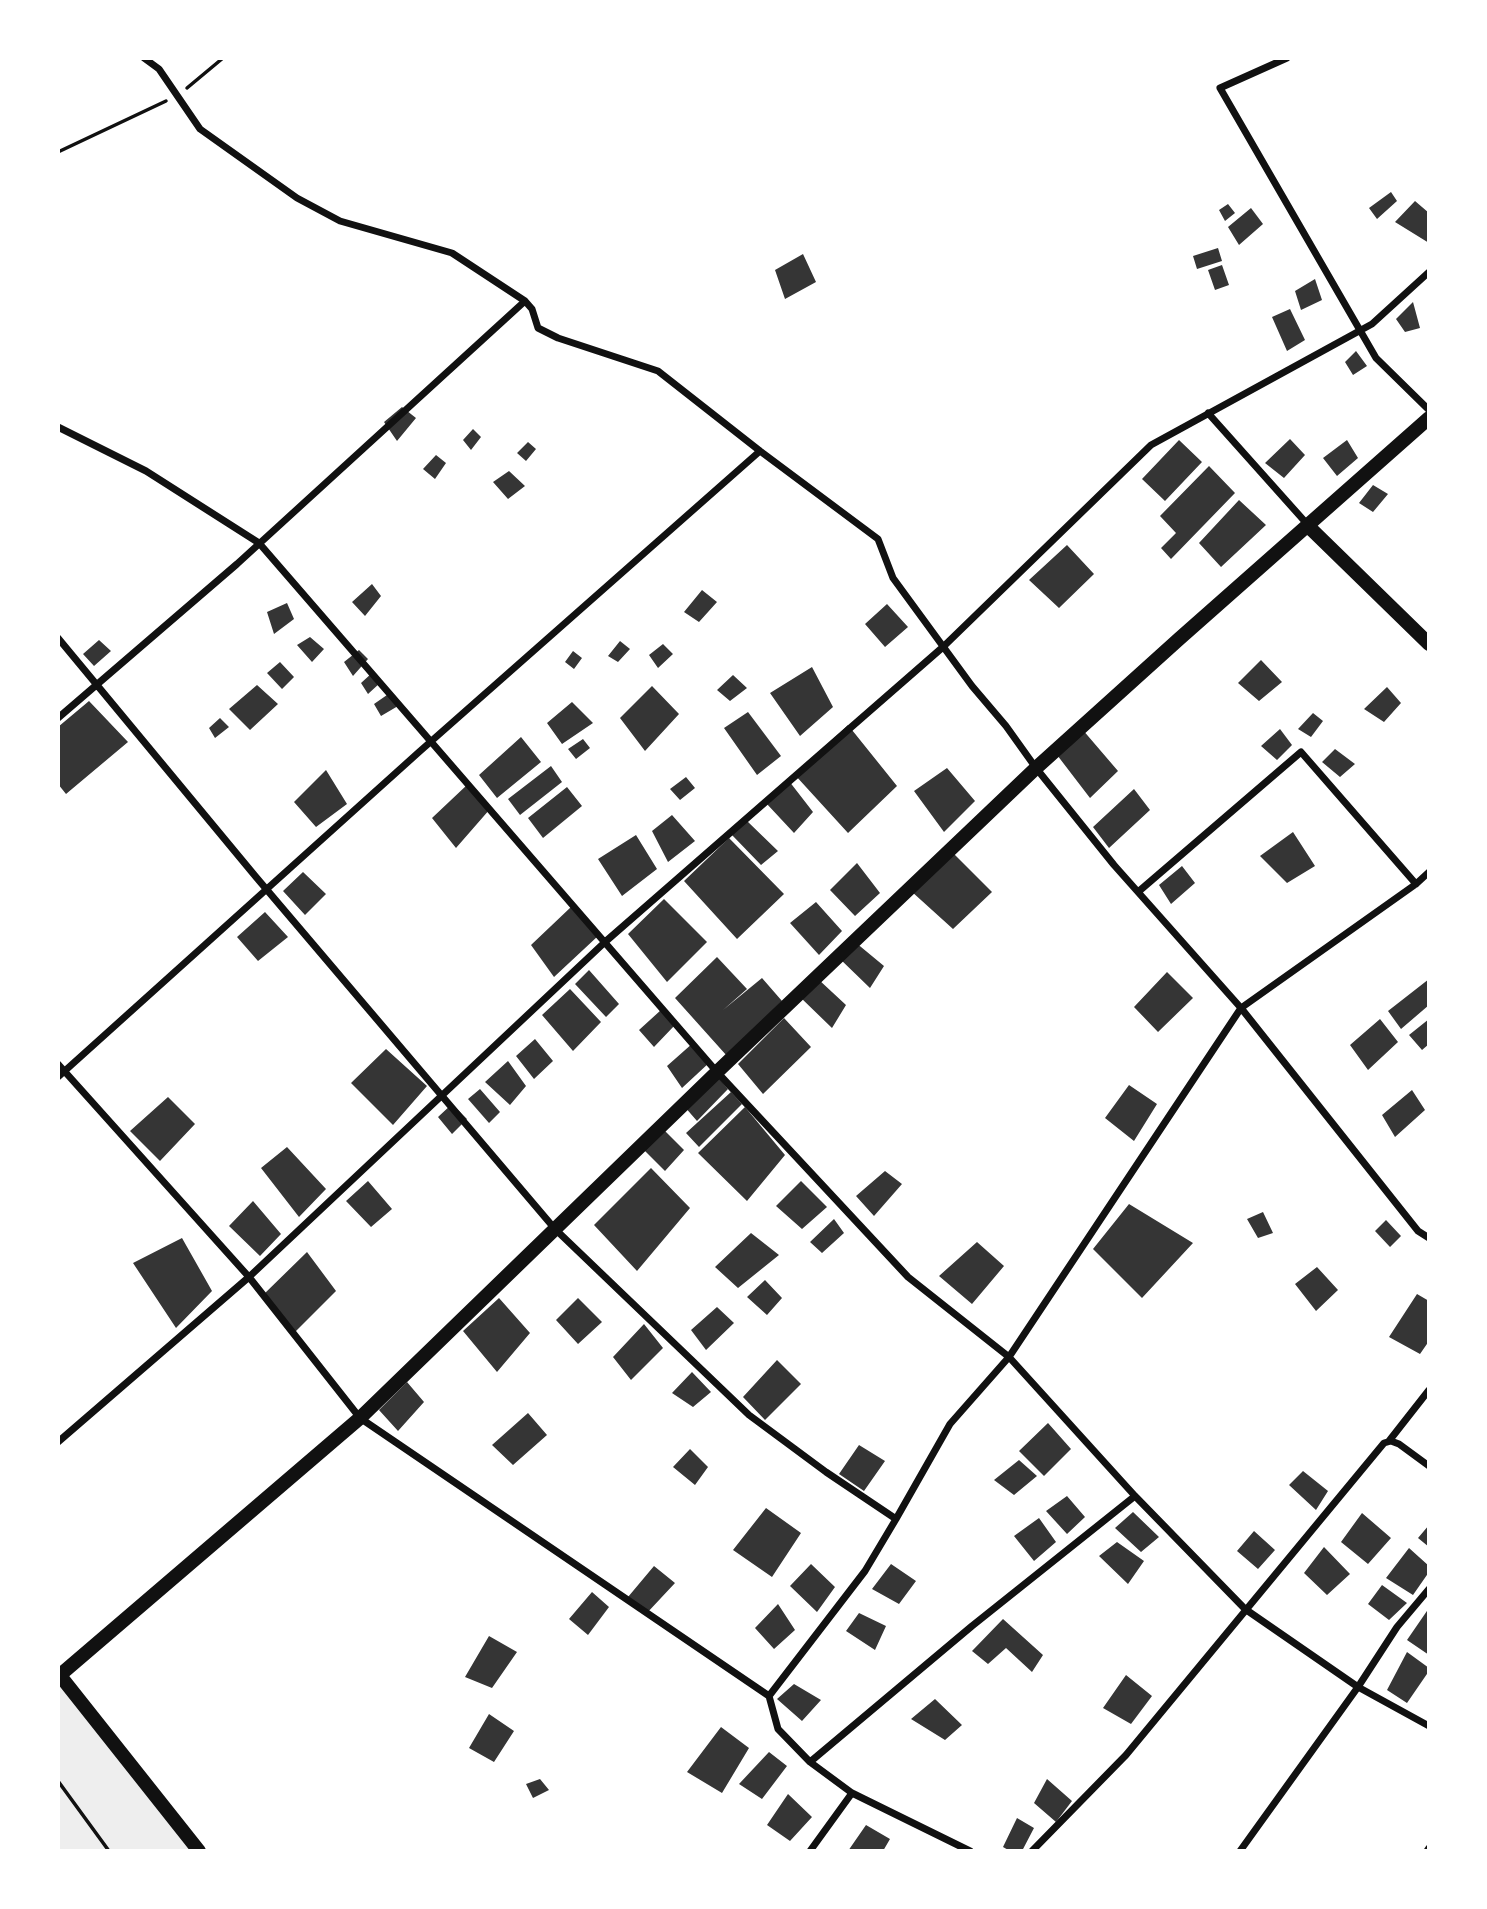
<!DOCTYPE html>
<html>
<head>
<meta charset="utf-8">
<style>
  body { margin:0 }
  #map { position:relative; width:1487px; height:1909px; overflow:hidden; background:#fff; font-family:Poppins,sans-serif }
  canvas { display:block }
  .frame { position:absolute; inset:0; border:60px solid #fff; pointer-events:none }
</style>
</head>
<body>
<div id="map">
<canvas width="1487" height="1909"></canvas>
<div class="frame"></div>
</div>
<script>
const context = document.querySelector('canvas').getContext('2d');
context.lineJoin = 'round';
function fill(path, color) {
  context.fillStyle = color;
  context.fill(path, 'evenodd');
}
function toPath(rows) {
  const path = new Path2D();
  for (const r of rows) {
    path.moveTo(r[0], r[1]);
    for (let i = 2; i < r.length; i += 2) path.lineTo(r[i], r[i + 1]);
  }
  return path;
}
function stroke(path, color, width, dash) {
  context.strokeStyle = color;
  context.lineWidth = width;
  context.lineCap = dash ? 'butt' : 'round';
  context.setLineDash(dash || []);
  context.stroke(path);
}
fill(toPath([
  [58,1673,199,1851,58,1851]
]), '#eee');
fill(toPath([
  [1391,192,1397,201,1377,219,1369,208],
  [1415,201,1429,213,1429,243,1395,222],
  [1228,204,1235,213,1225,221,1219,210],
  [1251,208,1263,224,1239,245,1228,227],
  [1218,248,1222,261,1197,269,1193,256],
  [803,254,816,282,785,299,775,270],
  [1222,265,1229,285,1215,290,1208,270],
  [1315,279,1322,300,1301,310,1295,291],
  [1413,302,1420,328,1405,332,1396,319],
  [1290,309,1305,340,1287,351,1272,317],
  [1356,351,1367,366,1353,375,1345,362],
  [402,407,416,418,397,441,384,422],
  [473,429,481,437,471,450,463,440],
  [1290,439,1305,455,1284,478,1265,463],
  [1179,440,1202,462,1165,501,1142,479],
  [1347,440,1358,458,1337,476,1323,458],
  [528,442,536,449,526,461,517,453],
  [436,455,446,463,435,479,423,469],
  [1209,466,1235,493,1171,559,1161,548,1176,533,1160,516],
  [509,471,525,486,508,499,493,482],
  [1373,485,1388,494,1373,512,1359,503],
  [1239,500,1266,525,1221,567,1199,543],
  [1067,545,1094,574,1059,608,1029,580],
  [372,584,381,596,365,616,352,602],
  [702,590,717,602,699,622,684,612],
  [287,603,294,619,274,634,267,612],
  [887,604,908,627,885,647,865,624],
  [310,637,324,649,312,662,297,645],
  [99,640,111,651,94,666,83,654],
  [620,641,630,649,618,662,608,656],
  [663,644,673,654,658,668,649,655],
  [359,650,368,659,353,676,344,662],
  [573,651,582,658,574,669,565,662],
  [1261,660,1282,682,1259,701,1238,683],
  [280,662,294,677,282,689,267,673],
  [812,667,833,707,800,736,770,693],
  [372,673,380,683,368,694,361,683],
  [733,675,747,688,730,701,717,690],
  [257,685,278,704,250,730,229,709],
  [652,686,679,714,645,751,620,718],
  [1387,687,1401,703,1384,722,1364,709],
  [387,695,398,706,381,716,374,704],
  [89,701,128,742,66,794,58,784,58,727],
  [572,702,593,723,562,744,547,723],
  [748,712,781,756,757,775,724,728],
  [1313,713,1323,721,1311,737,1298,729],
  [220,718,229,727,215,738,209,728],
  [848,725,897,786,848,833,795,775],
  [1082,729,1118,771,1090,798,1054,751],
  [1280,729,1292,745,1277,760,1261,746],
  [521,737,541,762,497,798,479,775],
  [583,739,590,748,576,759,568,749],
  [1335,749,1355,764,1340,777,1322,762],
  [551,766,562,782,520,815,508,799],
  [947,768,975,801,944,832,914,791],
  [326,770,347,804,316,827,294,802],
  [686,777,695,788,680,800,670,789],
  [789,781,813,812,794,833,766,803],
  [468,784,490,809,456,848,432,818],
  [567,787,582,806,543,838,528,818],
  [1134,789,1150,810,1109,848,1093,827],
  [672,815,695,841,668,862,652,831],
  [747,821,778,851,761,865,732,835],
  [1293,832,1315,866,1287,883,1260,856],
  [636,835,657,869,622,896,598,859],
  [729,838,784,894,737,939,684,881],
  [951,851,992,892,953,929,911,891],
  [857,863,880,893,855,916,830,890],
  [1182,866,1195,883,1171,904,1159,885],
  [303,872,326,894,305,915,283,891],
  [664,899,707,942,667,982,628,934],
  [816,902,842,931,819,955,790,923],
  [571,907,598,936,554,977,531,945],
  [265,912,288,937,258,961,237,937],
  [855,942,884,966,870,988,839,958],
  [717,957,747,989,723,1010,762,978,782,1001,727,1056,675,998],
  [589,970,619,1004,606,1017,575,984],
  [1167,972,1193,998,1158,1032,1134,1007],
  [818,979,846,1005,832,1028,800,997],
  [1429,979,1429,1005,1401,1029,1388,1011],
  [570,989,601,1022,573,1051,542,1015],
  [661,1010,674,1026,654,1047,639,1030],
  [784,1018,811,1047,763,1094,738,1064],
  [1380,1019,1398,1042,1368,1070,1350,1045],
  [1429,1019,1429,1044,1422,1050,1409,1035],
  [535,1039,553,1061,534,1079,516,1056],
  [693,1043,710,1062,682,1088,667,1066],
  [386,1049,427,1086,393,1125,351,1083],
  [508,1061,526,1086,510,1105,485,1082],
  [717,1076,728,1089,697,1121,684,1106],
  [1129,1085,1157,1104,1134,1141,1105,1118],
  [480,1089,500,1112,489,1123,468,1099],
  [1412,1090,1425,1110,1395,1137,1382,1115],
  [731,1092,742,1104,699,1147,686,1133],
  [168,1097,195,1124,160,1161,130,1131],
  [452,1104,467,1119,452,1134,438,1117],
  [745,1107,785,1155,747,1201,698,1153],
  [662,1128,684,1150,665,1171,642,1148],
  [287,1147,326,1189,299,1217,261,1168],
  [651,1168,690,1208,637,1271,594,1225],
  [885,1171,902,1184,874,1216,856,1196],
  [368,1181,392,1209,371,1227,346,1201],
  [801,1181,827,1207,802,1229,776,1206],
  [253,1201,281,1234,260,1256,229,1226],
  [1129,1204,1193,1243,1142,1298,1093,1249],
  [1263,1212,1273,1233,1258,1238,1247,1219],
  [834,1219,844,1233,822,1253,810,1242],
  [1386,1220,1401,1236,1390,1247,1375,1231],
  [751,1233,779,1255,738,1288,715,1267],
  [182,1238,212,1291,176,1328,133,1263],
  [977,1242,1004,1266,972,1304,939,1276],
  [307,1252,336,1291,292,1335,262,1296],
  [1317,1267,1338,1290,1316,1311,1295,1284],
  [765,1280,782,1298,767,1315,747,1297],
  [1417,1294,1429,1301,1429,1341,1420,1354,1389,1337],
  [499,1298,530,1333,497,1372,463,1331],
  [578,1298,602,1322,578,1344,556,1320],
  [717,1307,734,1323,706,1350,691,1330],
  [644,1324,663,1348,631,1380,613,1357],
  [777,1360,801,1384,765,1420,743,1397],
  [692,1372,711,1392,693,1407,672,1393],
  [407,1382,424,1402,398,1431,379,1410],
  [528,1413,547,1435,513,1465,492,1445],
  [1048,1423,1071,1449,1044,1476,1019,1451],
  [859,1445,885,1461,864,1491,839,1474],
  [690,1449,708,1467,695,1485,673,1467],
  [1019,1460,1037,1476,1014,1495,994,1480],
  [1303,1471,1328,1491,1316,1510,1289,1485],
  [1067,1496,1085,1517,1067,1534,1046,1511],
  [766,1508,801,1533,772,1577,733,1550],
  [1133,1512,1159,1537,1141,1552,1115,1528],
  [1362,1513,1391,1538,1368,1564,1341,1542],
  [1039,1518,1056,1542,1034,1561,1014,1536],
  [1429,1525,1429,1547,1418,1538],
  [1254,1531,1275,1550,1258,1569,1237,1551],
  [1117,1542,1144,1561,1128,1584,1099,1556],
  [1324,1547,1350,1574,1327,1595,1304,1573],
  [1409,1548,1429,1566,1429,1572,1413,1595,1386,1578],
  [811,1564,835,1587,817,1612,790,1586],
  [891,1564,916,1581,899,1604,872,1589],
  [654,1566,675,1583,646,1614,628,1597],
  [1382,1585,1407,1603,1389,1620,1368,1604],
  [592,1592,609,1607,588,1635,569,1619],
  [778,1604,795,1630,774,1649,755,1628],
  [1429,1608,1429,1655,1407,1640],
  [859,1613,886,1626,875,1650,846,1631],
  [1003,1619,1043,1655,1032,1672,1006,1648,988,1664,972,1651],
  [489,1636,517,1652,492,1688,465,1677],
  [1407,1652,1429,1668,1429,1671,1407,1703,1387,1690],
  [1126,1675,1152,1696,1131,1724,1103,1708],
  [794,1684,821,1700,802,1721,777,1699],
  [935,1699,962,1725,945,1740,911,1719],
  [489,1714,514,1731,494,1762,469,1748],
  [721,1727,749,1748,722,1793,687,1772],
  [769,1752,787,1766,762,1799,739,1784],
  [540,1779,549,1790,533,1798,526,1784],
  [1047,1779,1072,1801,1056,1822,1034,1803],
  [788,1794,812,1817,790,1841,767,1825],
  [1017,1818,1034,1828,1022,1851,1010,1851,1003,1847],
  [866,1825,890,1839,883,1851,848,1851]
]), '#353535');
stroke(toPath([
  [187,88,223,58],
  [58,152,166,101],
  [58,1781,109,1851]
]), '#111', 3.5);
stroke(toPath([
  [144,58,159,69,200,129,297,198,340,221,452,253,525,301,532,309,538,328,558,338,658,371,760,451,878,539,893,578,972,686,1006,726,1036,768,1114,865,1241,1008,1418,1231,1429,1238],
  [1287,58,1220,88,1376,358,1429,410],
  [1208,413,1308,525],
  [58,427,146,471,259,543,717,1072,908,1277,1009,1357,1135,1496,1245,1609,1358,1687,1429,1726],
  [58,638,256,877,555,1229,749,1415,826,1472,896,1519,865,1571,769,1696],
  [58,718,237,564,525,301],
  [1138,892,1301,752,1416,884],
  [58,1064,249,1277,360,1418,769,1696,778,1729,810,1762,852,1793,970,1851],
  [58,1077,419,752,760,451],
  [1389,1441,1429,1390],
  [58,1442,249,1277,605,942,943,647,1151,445,1372,324,1429,272],
  [896,1519,950,1424,1009,1357,1241,1008,1416,884,1429,872],
  [810,1762,972,1626,1135,1496],
  [810,1851,852,1793],
  [1032,1851,1126,1755,1384,1443,1391,1441,1399,1444,1429,1466],
  [1240,1851,1358,1687,1397,1627,1429,1589],
  [1427,1851,1429,1848]
]), '#111', 7);
stroke(toPath([
  [1308,526,1429,644],
  [58,1673,199,1851],
  [60,1675,360,1418,717,1072,1036,768,1179,639,1429,418]
]), '#111', 14);
</script>
</body>
</html>
